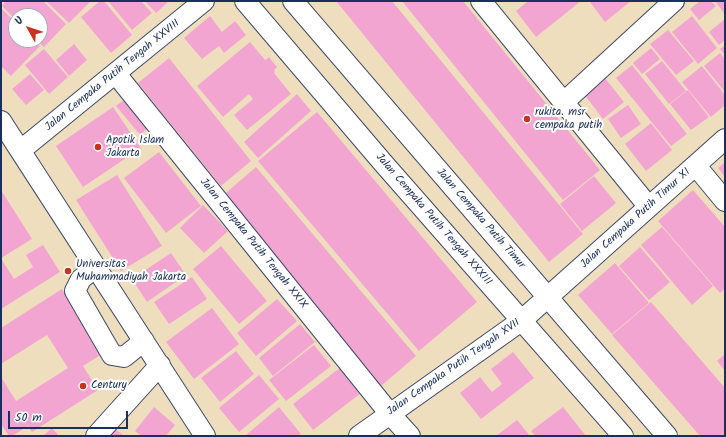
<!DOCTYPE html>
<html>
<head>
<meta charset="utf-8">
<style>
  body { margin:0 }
  #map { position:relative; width:726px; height:437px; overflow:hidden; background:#efdebd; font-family:Kalam,sans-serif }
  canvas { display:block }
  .frame { position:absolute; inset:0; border:2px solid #1b2f5e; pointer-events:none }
  .north { position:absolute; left:8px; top:8px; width:40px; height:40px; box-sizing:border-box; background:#fff; border:1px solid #a4acbf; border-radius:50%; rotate:309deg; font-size:11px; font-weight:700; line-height:16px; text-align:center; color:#1b2f5e }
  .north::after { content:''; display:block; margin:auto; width:14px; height:18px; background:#c8321e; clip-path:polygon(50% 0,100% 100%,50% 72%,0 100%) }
  .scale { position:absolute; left:8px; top:411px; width:120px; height:18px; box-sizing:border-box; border:2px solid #1b2f5e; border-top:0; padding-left:5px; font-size:12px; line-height:14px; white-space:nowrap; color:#1b2f5e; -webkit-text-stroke:3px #fff; paint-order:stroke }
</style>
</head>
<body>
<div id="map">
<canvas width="726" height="437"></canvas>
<div class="frame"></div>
<div class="north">U</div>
<div class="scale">50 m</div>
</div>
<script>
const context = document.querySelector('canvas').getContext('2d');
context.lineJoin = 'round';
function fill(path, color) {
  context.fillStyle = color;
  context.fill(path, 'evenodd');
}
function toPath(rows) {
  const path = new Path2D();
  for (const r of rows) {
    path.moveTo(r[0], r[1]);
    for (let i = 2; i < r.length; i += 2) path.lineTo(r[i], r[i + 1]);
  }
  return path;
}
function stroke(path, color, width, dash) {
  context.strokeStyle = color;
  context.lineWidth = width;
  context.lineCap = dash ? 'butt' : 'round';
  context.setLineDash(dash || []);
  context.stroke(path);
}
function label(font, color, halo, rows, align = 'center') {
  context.font = font + ' Kalam,sans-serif';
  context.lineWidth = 4;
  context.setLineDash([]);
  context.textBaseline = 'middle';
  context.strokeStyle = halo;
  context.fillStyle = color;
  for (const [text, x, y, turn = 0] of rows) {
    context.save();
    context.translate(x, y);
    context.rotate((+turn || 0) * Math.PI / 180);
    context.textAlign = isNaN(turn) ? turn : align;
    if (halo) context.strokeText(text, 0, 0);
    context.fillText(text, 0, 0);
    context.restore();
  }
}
fill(toPath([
  [6,1,43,1,66,24,44,47,36,40,40,40,40,16,16,16,16,20,2,6],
  [46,1,91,1,69,23],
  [100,1,104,1,132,35,111,53,81,17],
  [108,1,141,1,152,13,132,30],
  [145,1,169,1,156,13],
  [336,1,392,1,583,234,549,262],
  [402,1,463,1,600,170,563,200],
  [528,1,581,1,536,37,516,11],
  [591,1,631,1,605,22,590,2],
  [700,1,711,1,716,6,699,20,690,9],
  [715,1,725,1,725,12,724,13],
  [1,8,16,23,16,40,33,40,40,46,11,76,1,66],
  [210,16,222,32,235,21,246,35,224,53,219,46,202,59,184,38],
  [692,16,717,48,698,64,672,32],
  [725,19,725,40,719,45,709,32],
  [668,30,694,61,676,75,650,44],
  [250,42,265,60,269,57,277,67,274,70,275,72,274,73,291,94,247,130,234,115,253,99,249,94,223,117,197,86],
  [74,44,87,60,69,76,56,60],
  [725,45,725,55,720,49],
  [651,48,660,59,642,74,633,63],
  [44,49,68,77,49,94,25,65],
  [720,53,725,59,725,92,704,66],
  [169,58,251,161,221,186,138,83],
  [662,61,686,91,669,104,645,74],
  [632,65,687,134,671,146,616,78],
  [702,66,725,95,725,105,711,117,682,82],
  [30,74,44,90,26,105,12,89],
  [605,78,624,102,603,119,584,94],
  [688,90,709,117,691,130,670,104],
  [297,94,311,111,258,158,244,142],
  [126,98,149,127,140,135,116,106],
  [628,105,641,124,621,138,608,119],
  [113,107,141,148,83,187,56,146],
  [317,112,477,302,419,351,258,161],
  [651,123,672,150,646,171,625,144],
  [159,152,201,206,166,233,124,178],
  [725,162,725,177,718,168],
  [256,167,416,356,381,386,221,197],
  [117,175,162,246,121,271,76,200],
  [594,176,616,203,582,231,560,204],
  [1,190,32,239,1,258],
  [693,190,725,227,725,289,720,293,658,221],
  [203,205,228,231,204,253,180,228],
  [662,227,713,286,692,305,641,245],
  [43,245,60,272,1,309,1,261,2,260,14,279,33,267,26,255],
  [221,246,267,301,239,324,193,269],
  [640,247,670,282,649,300,619,266],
  [171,253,186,275,147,302,132,279],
  [615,263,649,303,612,334,578,295],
  [192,277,207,299,169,324,154,302],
  [62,289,102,354,83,366,98,390,32,432,28,426,12,436,9,436,1,424,1,377,16,401,68,368,47,335,1,364,1,328],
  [277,299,297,321,256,356,237,333],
  [651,302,725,388,725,436,700,436,612,335],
  [212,308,239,344,194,379,166,342],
  [300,324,315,342,273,376,259,358],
  [314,345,331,366,286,401,269,380],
  [236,351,254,374,220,402,201,378],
  [513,352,534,378,481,419,460,393,480,377,492,392,502,384,491,369],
  [725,354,725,371,717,361],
  [341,367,361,393,313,430,293,404],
  [259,375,279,399,239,432,219,408],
  [154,407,175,425,166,436,141,436,135,431],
  [279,407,301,434,298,436,245,436],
  [563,407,586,436,535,436,531,431],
  [517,420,530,436,496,436],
  [111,425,124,436,102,436],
  [52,428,59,436,43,436]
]), '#f3a5d2');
const minor = toPath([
  [245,1,384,164,623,436],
  [293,1,667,436],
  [481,1,649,207],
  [116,74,390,414,410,436],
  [564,102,674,1],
  [1,121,205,436],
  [21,150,204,1],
  [696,166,725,201],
  [96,267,81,279,75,291,112,355,124,357,144,341],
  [96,436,160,365],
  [359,436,521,321,725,139]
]);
stroke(minor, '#3b496c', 22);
stroke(minor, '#fff', 20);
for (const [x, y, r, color] of [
  [527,119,4,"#c8321e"],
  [98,147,4,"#c8321e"],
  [68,271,4,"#c8321e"],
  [83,386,4,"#c8321e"]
]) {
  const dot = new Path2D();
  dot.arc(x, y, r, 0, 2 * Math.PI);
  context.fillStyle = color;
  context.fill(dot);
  stroke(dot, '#fff', 1.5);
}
label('11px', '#1b2f5e', '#fff', [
  ["Jalan Cempaka Putih Tengah XXVIII",113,76,-39],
  ["Jalan Cempaka Putih Timur",480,219,49],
  ["Jalan Cempaka Putih Timur XI",636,219,-42],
  ["Jalan Cempaka Putih Tengah XXXIII",433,220,49],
  ["Jalan Cempaka Putih Tengah XXIX",253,244,51],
  ["Jalan Cempaka Putih Tengah XVII",454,368,-35]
]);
label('11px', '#1b2f5e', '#fff', [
  ["rukita. msr",535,113],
  ["cempaka putih",535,126],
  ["Apotik Islam",106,141],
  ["Jakarta",106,154],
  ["Universitas",76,265],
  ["Muhammadiyah Jakarta",76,278],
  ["Century",91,386]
], 'left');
</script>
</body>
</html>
